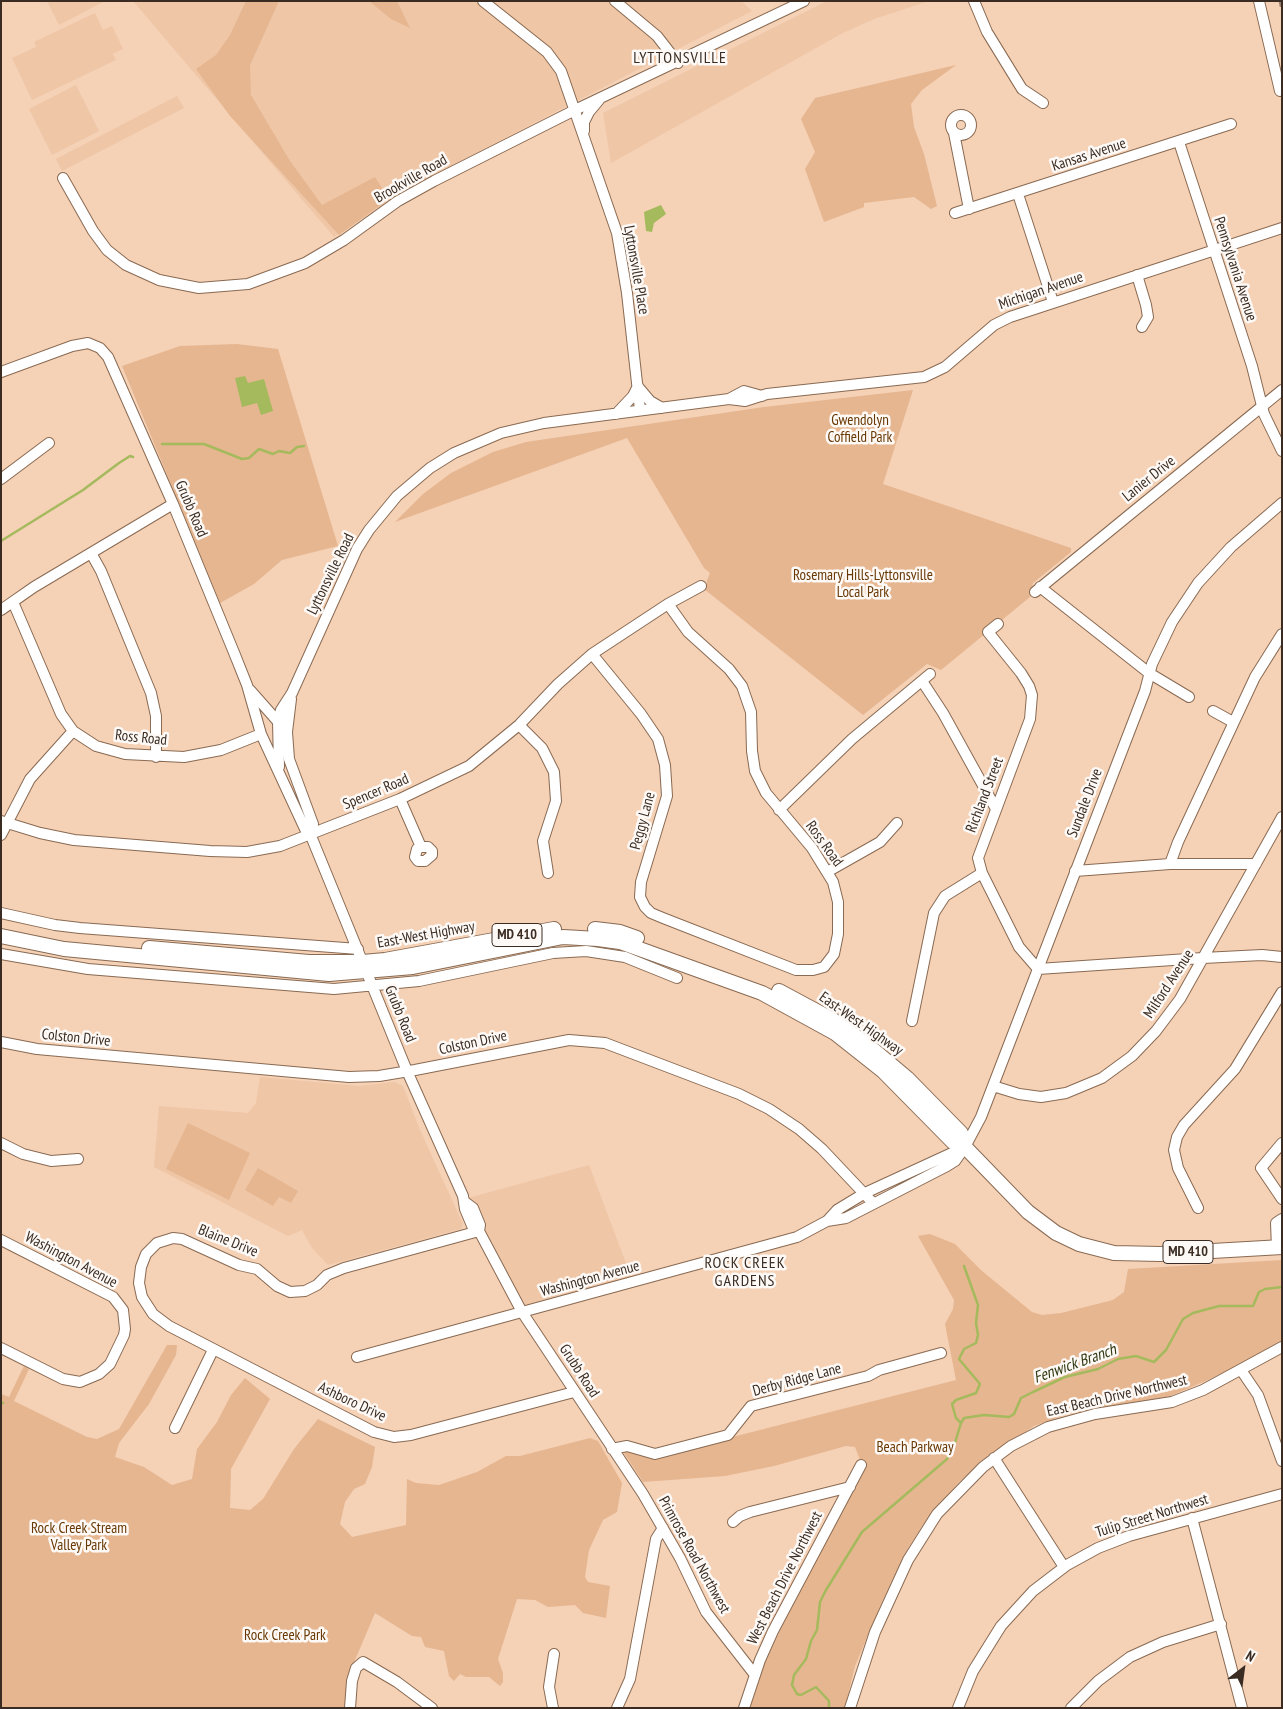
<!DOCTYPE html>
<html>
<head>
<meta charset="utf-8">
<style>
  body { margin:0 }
  #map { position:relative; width:1283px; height:1709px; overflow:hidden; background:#f5d1b6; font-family:"PT Sans Narrow",sans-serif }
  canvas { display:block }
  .frame { position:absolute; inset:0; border:2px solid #3a2c22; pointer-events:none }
  .north { position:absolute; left:1218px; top:1644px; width:50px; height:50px; -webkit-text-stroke:4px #fdf9f6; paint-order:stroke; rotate:30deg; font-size:14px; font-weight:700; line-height:20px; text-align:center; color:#3a2c22 }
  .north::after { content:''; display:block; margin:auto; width:18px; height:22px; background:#3a2c22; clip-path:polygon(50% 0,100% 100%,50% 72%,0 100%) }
</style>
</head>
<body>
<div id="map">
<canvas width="1283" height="1709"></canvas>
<div class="frame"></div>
<div class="north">N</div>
</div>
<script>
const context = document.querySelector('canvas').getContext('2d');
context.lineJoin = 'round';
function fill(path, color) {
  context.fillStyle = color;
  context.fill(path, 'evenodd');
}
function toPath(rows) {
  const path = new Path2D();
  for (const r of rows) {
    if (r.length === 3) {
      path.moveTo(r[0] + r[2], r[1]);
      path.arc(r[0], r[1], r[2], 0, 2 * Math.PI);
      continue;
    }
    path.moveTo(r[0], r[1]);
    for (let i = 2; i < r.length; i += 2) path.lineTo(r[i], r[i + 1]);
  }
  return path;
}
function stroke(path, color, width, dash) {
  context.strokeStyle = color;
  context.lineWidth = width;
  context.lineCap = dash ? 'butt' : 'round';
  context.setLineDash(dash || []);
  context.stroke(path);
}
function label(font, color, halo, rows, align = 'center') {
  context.font = font + ' "PT Sans Narrow",sans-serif';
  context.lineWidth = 5;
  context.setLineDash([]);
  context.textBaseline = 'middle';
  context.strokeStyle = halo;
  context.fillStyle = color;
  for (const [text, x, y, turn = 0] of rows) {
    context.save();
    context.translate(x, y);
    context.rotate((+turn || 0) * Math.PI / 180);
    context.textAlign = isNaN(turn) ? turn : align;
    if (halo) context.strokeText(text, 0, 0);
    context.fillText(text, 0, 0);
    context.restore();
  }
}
fill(toPath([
  [47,1,105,1,59,25],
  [133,1,741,1,752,11,421,181,334,237],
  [827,1,929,1,874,19,841,34,611,163,603,113],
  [95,13,103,30,112,26,123,49,113,54,116,60,32,100,12,58,36,47,34,42],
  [76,85,99,131,52,155,29,109],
  [177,96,184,108,62,171,56,159],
  [260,1077,359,1086,394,1082,403,1086,420,1130,463,1224,461,1229,328,1265,312,1248,302,1230,288,1236,154,1167,159,1106,248,1113,256,1103],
  [589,1165,633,1282,522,1312,468,1198]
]), '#efc6a6');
fill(toPath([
  [246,1,279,1,250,65,251,95,290,161,322,205,375,177,389,199,339,235,230,116,196,69,216,55,230,35],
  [369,1,397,1,410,28,391,19],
  [956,65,922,90,911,104,914,127,924,154,937,206,931,209,914,197,864,203,864,207,824,222,805,169,815,152,801,119,815,98],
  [237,344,278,349,338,546,282,560,254,584,220,603,122,366,180,346],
  [913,390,883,484,1071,548,1071,552,1033,583,1030,597,941,670,927,664,863,715,704,589,710,573,704,568,627,438,395,522,423,494,451,473,493,452,526,442,764,407],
  [188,1123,250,1153,229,1200,166,1169],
  [258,1168,298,1191,291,1203,279,1197,273,1206,245,1190],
  [930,1234,955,1244,982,1271,1032,1312,1042,1315,1061,1313,1113,1300,1124,1292,1128,1269,1282,1260,1282,1343,1210,1379,1168,1397,1076,1411,1034,1426,980,1464,959,1482,923,1525,908,1548,881,1604,855,1666,845,1708,750,1708,757,1679,784,1622,864,1470,855,1447,846,1446,774,1466,725,1476,643,1482,624,1453,627,1450,654,1457,956,1380,945,1324,953,1309,954,1300,918,1236],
  [167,1345,177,1345,176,1355,149,1404,119,1443,115,1457,144,1467,172,1485,192,1479,197,1449,217,1422,231,1395,245,1378,270,1399,231,1469,230,1508,250,1510,263,1499,294,1449,318,1419,375,1447,372,1467,365,1484,354,1489,345,1502,340,1524,352,1537,406,1525,407,1479,416,1483,439,1485,477,1472,506,1456,520,1456,590,1438,598,1441,622,1483,617,1512,603,1520,589,1550,585,1577,588,1582,610,1586,606,1618,583,1613,575,1605,548,1607,535,1600,517,1599,498,1659,503,1673,503,1682,500,1686,489,1677,466,1677,460,1674,454,1681,449,1676,444,1651,425,1647,421,1637,412,1636,375,1613,355,1660,346,1692,347,1708,1,1708,1,1394,9,1397,24,1366,29,1369,14,1401,87,1437,97,1439,119,1429]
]), '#e6b690');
fill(toPath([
  [661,205,666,214,654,223,652,232,646,231,644,212],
  [245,376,248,383,264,379,273,411,261,415,257,403,242,407,235,378]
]), '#a5b95d');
stroke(toPath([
  [162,444,204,444,242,459,249,458,259,449,273,454,279,451,290,453,297,447,304,446],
  [1,541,83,490,119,463,130,456,133,457],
  [1,1402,3,1403],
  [961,1423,956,1418,952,1404,956,1400,976,1393,980,1384,959,1359,964,1349,976,1343,978,1335,976,1323,978,1305,964,1266],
  [829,1708,829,1701,816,1687,801,1695,797,1694,792,1685,794,1675,806,1659,811,1641,817,1630,820,1602,826,1590,862,1532,947,1459,954,1446,961,1423,964,1418,984,1415,1009,1417,1014,1414,1021,1398,1033,1392,1065,1377,1098,1369,1118,1359,1136,1356,1154,1362,1166,1350,1183,1319,1193,1313,1219,1306,1253,1306,1259,1292,1265,1289,1282,1287]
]), '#a5b95d', 2.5);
const minor = toPath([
  [483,1,547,52,561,71,617,233,627,293,640,410],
  [615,1,657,36,678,63],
  [974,1,987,32,1022,89,1043,103],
  [1259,1,1280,91],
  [961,125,10],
  [584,131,584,122,589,112,599,100],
  [954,133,969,209],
  [1179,142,1252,366,1264,414,1282,451],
  [63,178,93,231,107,250,126,265,159,280,199,288,248,284,305,263,344,240,398,201,434,181,575,110,804,1],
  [1018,194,1053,302],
  [955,213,1231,124],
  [1137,275,1146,305,1148,317,1142,327],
  [1,372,72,346,88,343,100,348,108,357,173,504,235,655,247,685,261,734,305,829,311,836,407,1071,463,1196,465,1209,473,1228,479,1231,522,1312,643,1494,680,1558,706,1612,755,1675],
  [639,388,650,401,662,408],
  [729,399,744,391,762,396],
  [616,414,633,396,638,386],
  [1,479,49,443],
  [91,553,101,571,151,693,156,716,156,757],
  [1040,587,1149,673,1189,697],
  [1035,592,1282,390],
  [13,602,61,714,73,731,96,746,125,754,184,757,221,750,261,734],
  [1,610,34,587,173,504],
  [998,624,988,632,1021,673,1029,686,1032,695,1030,719,978,858,982,873,1019,947,1038,969,1203,958,1262,955,1282,957],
  [592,654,641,714,658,739,665,765,667,796,641,882,640,897,645,907,651,913,663,918,796,970,813,970,824,967,834,954,838,934,838,902,833,882,812,848,766,793,755,771,752,751,751,712,742,686,729,669,688,632,668,604],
  [922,681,943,713,996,809],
  [250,690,280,724],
  [291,699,287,732,289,759,313,824,311,836],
  [1213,711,1233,722],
  [519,725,542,748,554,772,556,801,543,841,548,873],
  [279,767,278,721,281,710,292,693,357,549,369,530,397,496,430,468,454,453,501,433,544,423,729,399,745,401,767,394,924,377,945,367,994,325,1010,317,1282,228],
  [400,799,421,847,417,849,415,857,418,861,425,861,432,855,432,851,428,847,421,847],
  [779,810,852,739,930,674],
  [1,821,40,833,74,840,210,851,247,852,280,846,400,799,469,766,519,725,558,684,592,654,668,604,701,586],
  [1,835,30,779,73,731],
  [1170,864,1178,842,1255,677,1282,634],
  [1075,871,1170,864,1256,864],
  [827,872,880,842,897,823],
  [1,913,55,925,80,928,358,949],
  [1,954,88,969,334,989,419,981,553,953,586,951,625,957,677,978],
  [912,1021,934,913,945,896,982,873],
  [1,1042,37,1049,349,1077,379,1076,415,1070,569,1040,605,1043,739,1094,769,1109,799,1129,822,1149,873,1203],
  [993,1086,1019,1094,1041,1097,1066,1093,1102,1078,1132,1056,1156,1031,1180,999,1282,817],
  [1,1143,23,1154,51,1161,78,1159],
  [1282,1143,1261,1168,1282,1199],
  [465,1202,473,1208,480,1225,479,1231],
  [1198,1208,1178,1168,1174,1150,1177,1137,1184,1125,1235,1069,1282,992],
  [827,1221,846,1218,947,1166,955,1161,965,1147,981,1117,1145,691,1152,664,1172,622,1198,583,1231,547,1282,503],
  [479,1231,344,1268,327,1275,317,1285,305,1291,290,1292,277,1286,257,1269,239,1265,182,1239,173,1238,157,1243,146,1254,141,1267,139,1283,142,1297,153,1314,169,1326,374,1432,394,1437,411,1435,574,1392],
  [1,1240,113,1297,123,1310,125,1329,124,1335,110,1364,99,1374,80,1382,63,1379,1,1348],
  [1277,1248,1276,1223,1282,1219],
  [357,1357,797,1237,827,1221,837,1210,865,1193,965,1147],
  [1241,1370,1258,1395,1282,1461],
  [175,1428,213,1350],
  [612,1449,627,1446,655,1454,728,1435,751,1406,868,1376,879,1370,941,1353],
  [994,1458,1064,1567],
  [1192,1518,1242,1708],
  [733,1522,740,1516,750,1512,850,1487],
  [350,1708,352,1681,356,1668,363,1662,397,1682,432,1708],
  [553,1708,549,1687,554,1654],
  [617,1708,630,1679,656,1539,663,1528],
  [744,1708,760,1660,773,1631,861,1465],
  [850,1708,875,1632,908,1560,937,1514,983,1467,1011,1446,1048,1427,1095,1414,1172,1402,1203,1390,1282,1347],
  [958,1708,973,1671,1001,1626,1033,1591,1067,1565,1098,1548,1129,1536,1282,1494],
  [1071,1708,1098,1681,1130,1657,1163,1642,1221,1624]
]);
const major = toPath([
  [595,929,620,932,637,938],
  [1,936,64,949,329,974,413,967,563,937,598,939,620,942,762,993,835,1033,883,1071,953,1142,965,1147,1028,1212,1056,1233,1079,1244,1114,1253,1160,1254,1282,1247],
  [149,948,309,962,363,962,385,960,554,929],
  [779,991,833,1020,869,1046,907,1078,961,1133,965,1147]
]);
stroke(minor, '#896a52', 12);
stroke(major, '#896a52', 16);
stroke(minor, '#fff', 10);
stroke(major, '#fff', 14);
stroke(toPath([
  [1280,1,1282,13]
]), '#957c6a', 2.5, [6, 6]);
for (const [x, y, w] of [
  [517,935,50],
  [1188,1252,50]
]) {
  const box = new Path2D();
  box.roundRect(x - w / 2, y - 11.5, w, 23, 4);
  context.fillStyle = '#fdf9f6';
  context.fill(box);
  stroke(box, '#3a2c22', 1);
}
label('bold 14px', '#3a2c22', null, [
  ["MD 410",517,935],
  ["MD 410",1188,1252]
]);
label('15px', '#3a2c22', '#fdf9f6', [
  ["Kansas Avenue",1089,155,-18],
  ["Brookville Road",411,179,-30],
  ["Pennsylvania Avenue",1235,269,72],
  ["Lyttonsville Place",636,270,80],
  ["Michigan Avenue",1041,291,-19],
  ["Lanier Drive",1149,479,-39],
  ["Grubb Road",191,509,67],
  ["Lyttonsville Road",331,574,-64],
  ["Ross Road",141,738,6],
  ["Spencer Road",376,792,-23],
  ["Richland Street",985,795,-69],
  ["Sundale Drive",1085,803,-69],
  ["Peggy Lane",643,821,-75],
  ["Ross Road",824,844,54],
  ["East-West Highway",426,935,-10],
  ["Milford Avenue",1169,984,-57],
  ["Grubb Road",400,1014,68],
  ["East-West Highway",861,1024,35],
  ["Colston Drive",76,1038,6],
  ["Colston Drive",473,1043,-12],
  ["Blaine Drive",228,1241,22],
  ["Washington Avenue",71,1260,28],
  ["Washington Avenue",590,1279,-15],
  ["Grubb Road",579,1371,57],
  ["Derby Ridge Lane",797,1380,-15],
  ["East Beach Drive Northwest",1117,1396,-13],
  ["Ashboro Drive",352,1402,25],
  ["Tulip Street Northwest",1152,1516,-17],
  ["Primrose Road Northwest",694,1555,61],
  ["West Beach Drive Northwest",785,1578,-63]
]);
label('15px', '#683804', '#fdf9f6', [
  ["Gwendolyn",860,421],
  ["Coffield Park",860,438],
  ["Rosemary Hills-Lyttonsville",863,576],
  ["Local Park",863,593],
  ["Beach Parkway",915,1448],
  ["Rock Creek Stream",79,1529],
  ["Valley Park",79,1546],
  ["Rock Creek Park",285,1636]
]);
context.letterSpacing = '1px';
label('16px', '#3a2c22', '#fdf9f6', [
  ["LYTTONSVILLE",680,58],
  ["ROCK CREEK",745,1263],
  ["GARDENS",745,1281]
]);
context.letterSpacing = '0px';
label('italic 16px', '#303811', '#fdf9f6', [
  ["Fenwick Branch",1075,1364,-20]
]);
</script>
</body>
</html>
